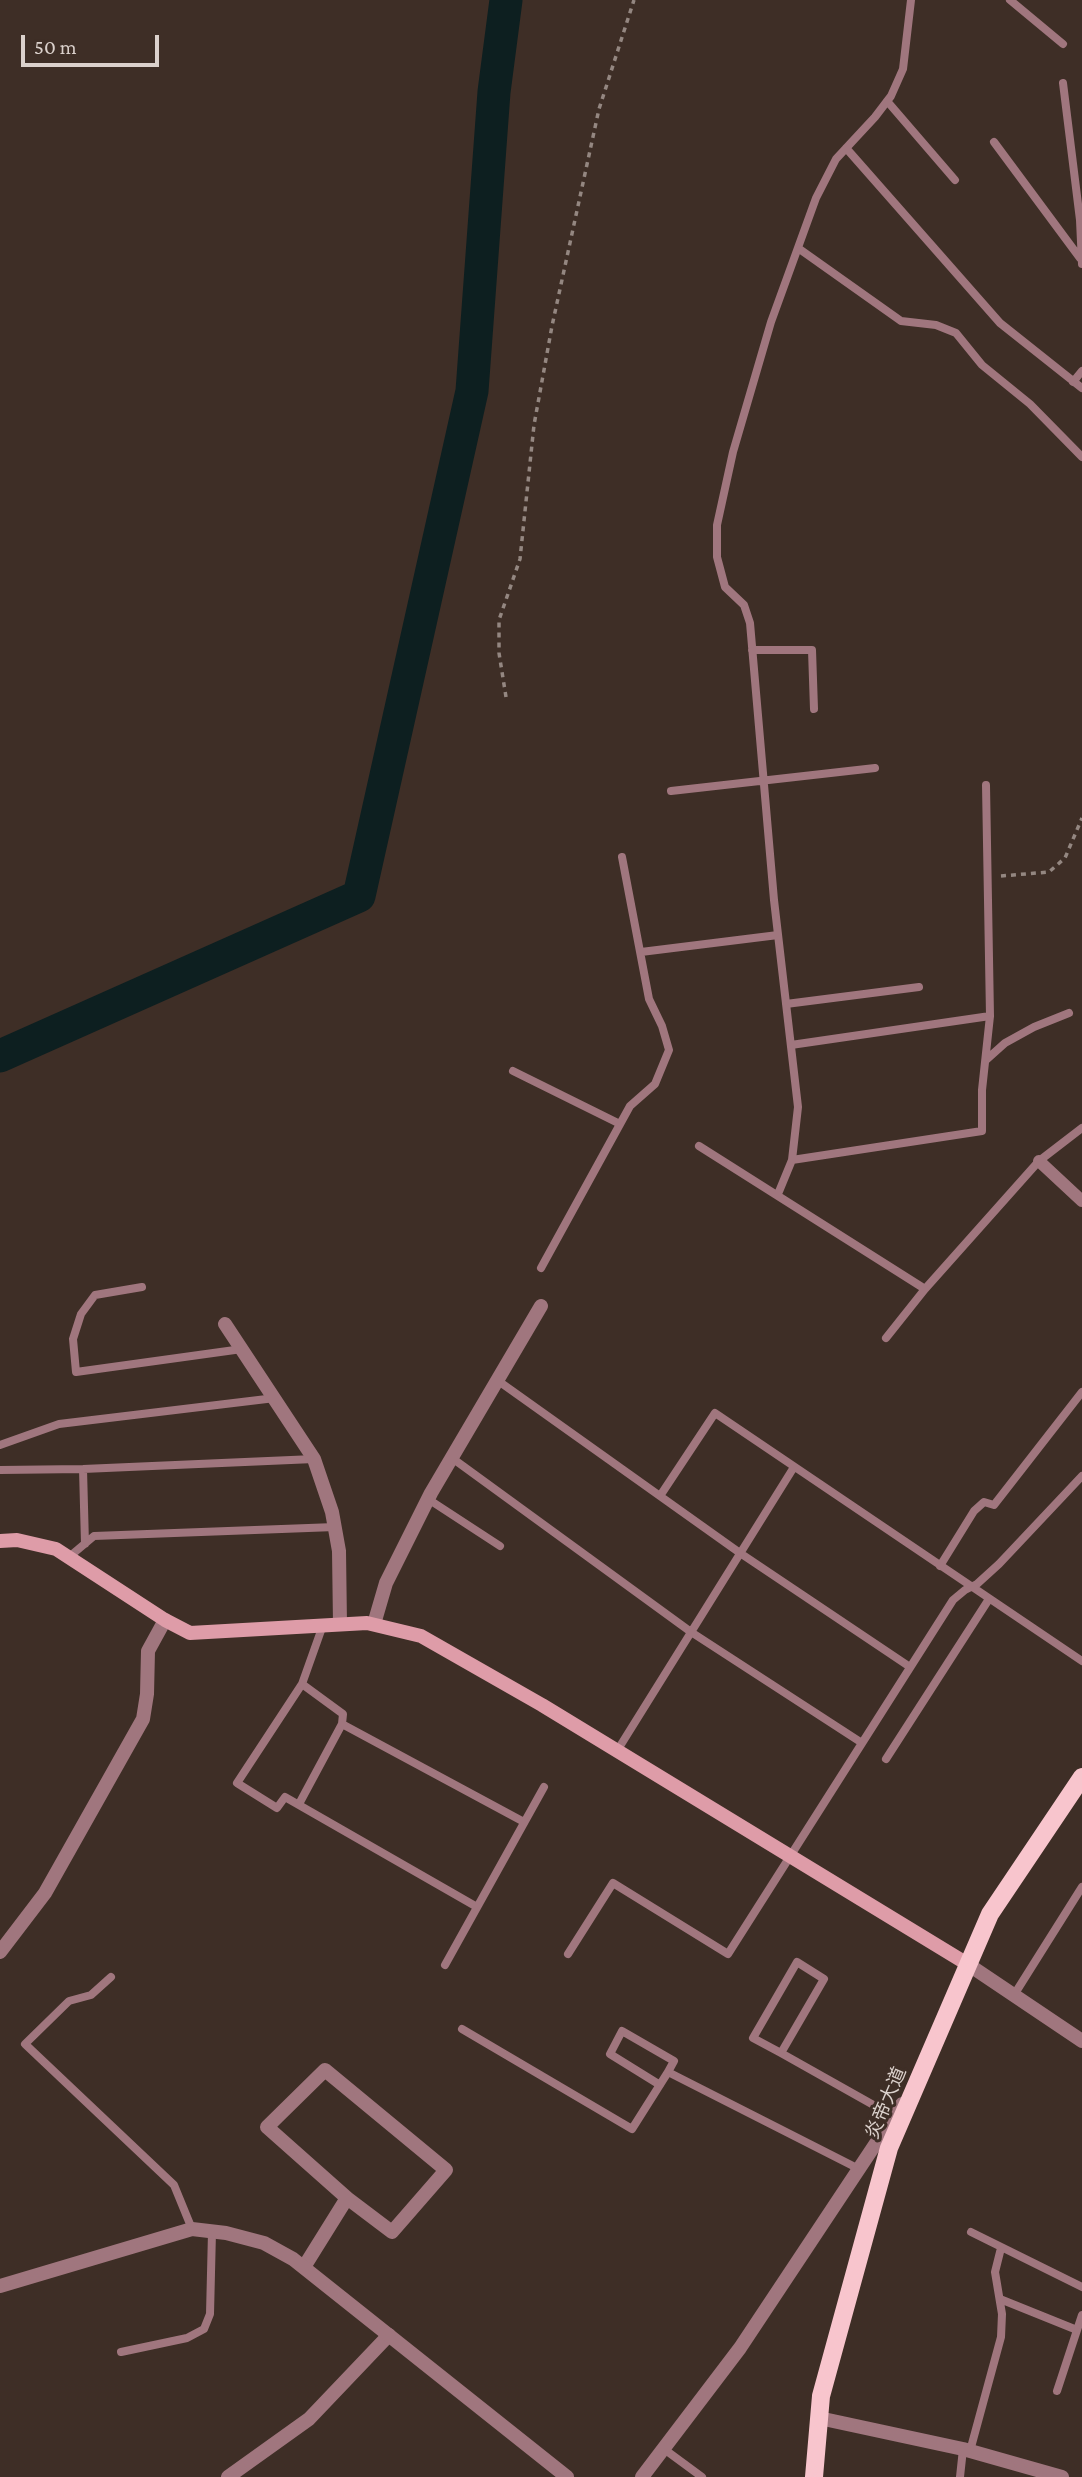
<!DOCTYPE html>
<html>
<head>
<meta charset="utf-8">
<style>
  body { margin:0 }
  #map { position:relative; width:1082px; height:2477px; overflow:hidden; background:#3e2e26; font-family:"Crimson Pro",serif }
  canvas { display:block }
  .scale { position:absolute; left:21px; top:35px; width:138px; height:32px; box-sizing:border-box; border:4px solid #dbd1cc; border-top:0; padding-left:9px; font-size:21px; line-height:24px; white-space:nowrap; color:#dbd1cc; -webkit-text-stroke:5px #3e2e26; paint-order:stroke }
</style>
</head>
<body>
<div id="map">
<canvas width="1082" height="2477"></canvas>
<div class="scale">50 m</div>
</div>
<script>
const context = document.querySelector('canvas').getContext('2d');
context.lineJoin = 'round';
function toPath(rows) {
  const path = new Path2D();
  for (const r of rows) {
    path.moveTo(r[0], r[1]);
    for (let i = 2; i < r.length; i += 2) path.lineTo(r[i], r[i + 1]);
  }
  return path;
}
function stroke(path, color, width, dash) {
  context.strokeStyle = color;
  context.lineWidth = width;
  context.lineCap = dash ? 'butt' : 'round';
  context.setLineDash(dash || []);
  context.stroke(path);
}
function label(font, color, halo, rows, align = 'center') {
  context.font = font + ' "Crimson Pro","Noto Sans SC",serif';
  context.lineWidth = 6;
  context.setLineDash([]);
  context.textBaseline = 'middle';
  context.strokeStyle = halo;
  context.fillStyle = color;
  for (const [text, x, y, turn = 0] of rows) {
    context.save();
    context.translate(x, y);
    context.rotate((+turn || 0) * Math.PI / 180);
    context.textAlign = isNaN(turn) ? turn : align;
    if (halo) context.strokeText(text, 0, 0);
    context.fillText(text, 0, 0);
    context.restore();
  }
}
stroke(toPath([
  [0,1056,359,896,472,391,494,92,506,0]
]), '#0d1f20', 33);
stroke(toPath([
  [506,697,499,653,499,620,520,559,534,425,552,326,599,109,634,0],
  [1001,876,1049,872,1065,858,1082,818]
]), '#948781', 3.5, [5, 5]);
stroke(toPath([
  [1010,0,1063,44],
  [1063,83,1080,220,1082,264],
  [887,101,955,180],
  [994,142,1080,258],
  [846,148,1000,323,1082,388],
  [798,248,901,321,936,325,956,333,982,365,1030,404,1082,457],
  [1073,382,1082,371],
  [752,650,812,650,814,709],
  [671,791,875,768],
  [641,952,778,935],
  [786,1004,919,987],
  [791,1045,990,1016],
  [986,1060,1005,1043,1034,1027,1069,1013],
  [513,1071,620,1124],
  [699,1146,925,1289],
  [792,1160,982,1131,982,1090,990,1016,986,785],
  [778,1194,792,1160,798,1107,774,900,750,623,744,605,725,587,717,557,717,525,733,452,771,322,816,198,836,159,875,117,891,96,903,69,911,0],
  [541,1268,630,1106,655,1084,669,1050,662,1026,649,999,622,857],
  [142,1287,95,1295,81,1314,73,1339,76,1372,242,1349],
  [886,1338,925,1289,1039,1161,1082,1128],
  [497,1380,740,1553,910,1667],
  [0,1445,59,1424,275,1398],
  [452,1458,691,1632,862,1743],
  [83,1469,85,1544],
  [0,1470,83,1469,314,1459],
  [660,1496,715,1413,1082,1661],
  [428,1499,500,1546],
  [69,1557,94,1536,335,1527],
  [940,1566,974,1511,984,1502,994,1505,1082,1392],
  [323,1625,302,1684,237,1783,277,1808,285,1797,477,1907],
  [342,1724,524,1822],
  [617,1751,794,1467],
  [886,1759,989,1599],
  [299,1804,342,1724,343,1714,302,1684],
  [568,1954,613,1883,728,1954,953,1600,965,1590,977,1584,999,1564,1082,1476],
  [445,1965,544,1787],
  [111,1977,91,1995,69,2001,25,2044,174,2185,192,2229],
  [1014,1995,1082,1887],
  [462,2029,632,2129,668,2072,859,2169],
  [781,2053,824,1979,797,1962,753,2038,781,2053,893,2116],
  [660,2085,610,2054,622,2031,674,2061,668,2072],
  [971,2232,1082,2287],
  [1000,2299,1077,2330],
  [121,2352,187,2338,204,2329,210,2314,212,2232],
  [1057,2391,1082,2315],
  [664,2449,702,2477],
  [970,2451,1001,2337,1002,2314,995,2272,1001,2248],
  [960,2477,963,2449]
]), '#a0767e', 8);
stroke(toPath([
  [1039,1161,1082,1201]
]), '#a0767e', 12);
stroke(toPath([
  [225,1324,314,1459,332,1512,339,1551,340,1624],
  [374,1624,386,1583,431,1493,541,1306],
  [0,1952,45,1893,143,1719,147,1694,148,1651,165,1620],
  [969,1965,1082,2041],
  [304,2267,347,2198,392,2232,446,2170,325,2070,267,2127,347,2198],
  [819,2418,963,2449,1062,2477],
  [228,2477,309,2419,389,2335]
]), '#a0767e', 14);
stroke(toPath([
  [0,2286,192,2229,226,2233,264,2243,293,2259,567,2477],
  [642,2477,740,2348,902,2104]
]), '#a0767e', 14);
stroke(toPath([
  [0,1541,17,1540,56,1549,165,1620,190,1633,367,1623,421,1636,542,1705,969,1965]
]), '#de9ca8', 14);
stroke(toPath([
  [814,2477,821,2396,889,2148,990,1914,1082,1777]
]), '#f8c5cd', 18);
label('19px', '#dbd1cc', '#3e2e26', [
  ["炎帝大道",886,2103,-67]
]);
</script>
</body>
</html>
